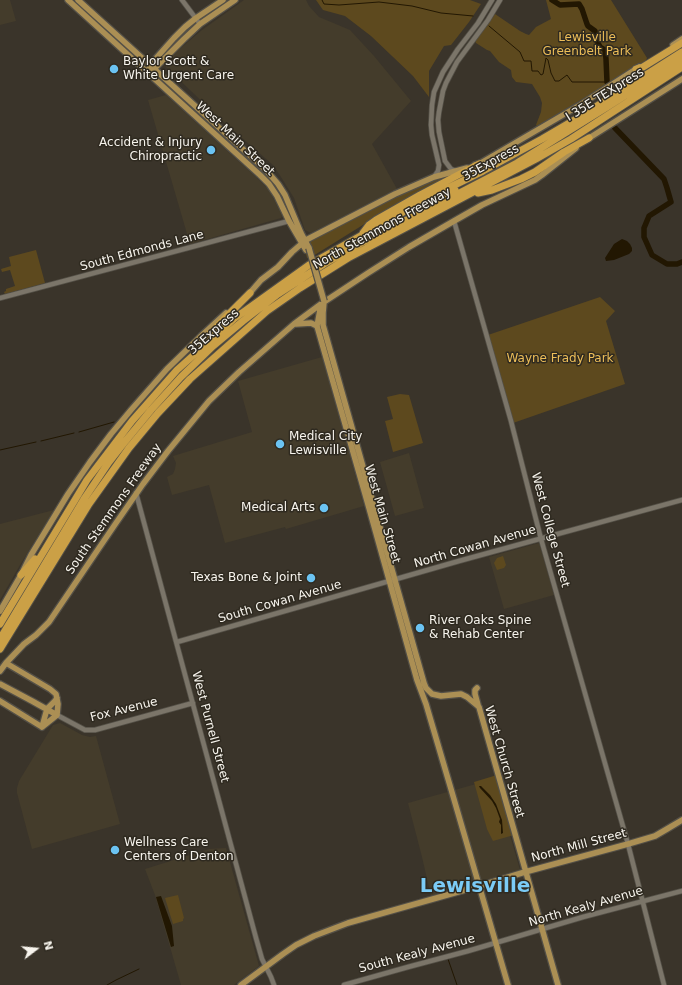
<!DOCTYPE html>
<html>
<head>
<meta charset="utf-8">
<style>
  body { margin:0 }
  #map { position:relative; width:682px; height:985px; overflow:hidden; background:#3a342a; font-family:"DejaVu Sans",sans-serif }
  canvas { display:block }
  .north { position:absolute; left:16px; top:929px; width:40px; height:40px; -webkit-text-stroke:3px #2f2a20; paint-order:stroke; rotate:74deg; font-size:11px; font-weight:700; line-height:16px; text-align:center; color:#f7f4ed }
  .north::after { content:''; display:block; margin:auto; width:14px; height:18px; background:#f7f4ed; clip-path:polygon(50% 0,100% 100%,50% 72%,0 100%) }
</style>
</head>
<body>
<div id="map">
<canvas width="682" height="985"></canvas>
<div class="north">N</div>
</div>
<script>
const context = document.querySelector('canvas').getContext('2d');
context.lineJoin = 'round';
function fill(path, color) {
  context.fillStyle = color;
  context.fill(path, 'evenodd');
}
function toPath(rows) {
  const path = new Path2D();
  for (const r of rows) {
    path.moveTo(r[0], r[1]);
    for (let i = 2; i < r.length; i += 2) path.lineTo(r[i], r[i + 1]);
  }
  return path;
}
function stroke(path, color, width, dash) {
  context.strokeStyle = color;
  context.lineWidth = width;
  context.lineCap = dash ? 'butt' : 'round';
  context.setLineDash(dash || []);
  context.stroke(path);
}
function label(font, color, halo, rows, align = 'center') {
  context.font = font + ' "DejaVu Sans",sans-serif';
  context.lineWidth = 3;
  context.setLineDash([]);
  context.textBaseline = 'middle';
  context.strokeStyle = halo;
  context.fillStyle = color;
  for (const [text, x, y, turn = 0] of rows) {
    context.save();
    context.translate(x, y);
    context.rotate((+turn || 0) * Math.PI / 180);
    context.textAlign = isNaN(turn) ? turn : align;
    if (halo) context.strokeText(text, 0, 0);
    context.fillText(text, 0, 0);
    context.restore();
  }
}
fill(toPath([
  [0,0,10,0,16,21,0,25],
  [244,0,306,0,309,6,319,17,350,30,374,56,411,101,372,144,397,189,311,233,305,230,294,198,281,177,273,165,218,117,164,65,176,52,202,30],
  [166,95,256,177,269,190,280,211,282,216,281,218,190,244,148,100],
  [322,357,364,506,286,529,285,527,225,543,209,485,172,495,167,477,173,474,175,469,176,463,173,456,252,432,238,381],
  [409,453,424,508,395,516,380,462],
  [54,510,20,565,0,600,0,524],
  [539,543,554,595,504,609,489,557],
  [60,723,82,735,90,737,96,736,120,824,32,849,17,793,17,788,19,781,53,725],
  [494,779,520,870,431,896,422,857,408,803],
  [226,848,259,966,234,985,181,985,155,895,145,869,209,849]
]), '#443c2b');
fill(toPath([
  [316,0,470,0,481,4,469,22,451,45,444,46,429,71,429,97,413,76,371,36,345,16,323,10],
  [546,0,611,0,647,58,645,62,537,126,536,125,541,112,542,103,540,97,532,84,516,82,512,77,511,70,499,62,490,51,487,50,476,43,475,41,495,14,520,31,526,34,529,35,536,27,551,19],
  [451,175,395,205,313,256,307,258,303,244,360,216,405,192,436,179],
  [36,250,45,283,5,294,4,292,6,291,6,289,15,286,10,270,2,272,1,269,11,266,9,257],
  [600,297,615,311,606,321,625,384,513,423,488,335],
  [400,394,409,395,423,443,393,452,385,421,393,419,387,397],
  [503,556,506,565,504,568,497,570,494,563,497,558],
  [497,775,514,835,493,841,487,829,474,782],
  [178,895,184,918,183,919,183,921,173,924,165,898]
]), '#5d491e');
fill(toPath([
  [622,239,627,241,630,244,632,248,632,251,629,254,614,260,606,261,605,258,614,244],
  [479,786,481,786,490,795,496,804,502,820,503,833,501,834,501,825,499,822,500,819,496,808,492,801,480,788],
  [161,896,172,926,174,946,171,947,156,897]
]), '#221702');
stroke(toPath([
  [322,0,324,4,339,5,379,2,412,6,441,13,473,16],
  [489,26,520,52,524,61,531,61,532,71,538,71,541,75,543,74,546,58,548,60,551,73,555,81,559,81,567,75,572,82,607,82],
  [79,432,114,422],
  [41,441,74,433],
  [0,450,36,442],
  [448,959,457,985],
  [107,985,116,980,139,969]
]), '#221702', 1);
stroke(toPath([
  [552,0,560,5,579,4,582,9,587,24,588,26,595,31,595,37,600,47,605,50,606,59,607,82],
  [615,128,664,179,667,188,671,202,649,216,644,228,644,237,652,255,667,264,677,264,682,262]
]), '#221702', 5.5);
const minor = toPath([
  [182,0,200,24],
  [456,171,451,169,445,161,439,132,438,120,439,112,443,91,446,83,457,62,488,20,500,0],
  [434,177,438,171,439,165,432,135,431,125,432,105,434,92,443,72,458,49,478,23,492,0],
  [454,221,511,421,541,539,628,844,664,985],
  [0,298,289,221],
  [136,493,256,938,262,959,271,977,274,985],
  [177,642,459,561,682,500],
  [57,715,85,730,95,730,193,703],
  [344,985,408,967,468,951,583,917,682,891]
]);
const major = toPath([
  [68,0,260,175,269,184,277,196,289,221,306,250],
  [78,0,266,170,278,184,285,195,301,233,309,248],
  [673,45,682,39],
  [149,69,150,65,174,38,185,27,196,18,223,0],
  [152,70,154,69,184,39,200,24,235,0],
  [586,140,682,79],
  [475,165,479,164,580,105,639,67],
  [248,295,261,280,278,267,292,252,306,240,395,194,434,177,467,168],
  [324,302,323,313,323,325,424,683,426,688,432,694,441,696,461,694,467,697,479,707,558,985],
  [320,310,317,326,369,508,417,680,426,704,451,789,508,985],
  [296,324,311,323,317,326],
  [0,611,21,575,31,555,68,494,90,462,111,434,131,410,167,369,201,336,226,313],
  [6,663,50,689,56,694,58,704,57,715],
  [0,671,6,663,24,644,36,635,49,622,99,548,116,523,143,484,168,451,209,401,239,372,294,324,321,304,368,273,409,247,454,221,482,205,535,180,542,175,576,148],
  [0,684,32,701,57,715],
  [477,688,475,690,475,694,478,705],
  [0,701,42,727],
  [42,727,47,709,55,701,57,698],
  [42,727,57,715],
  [241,985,283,954,296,945,314,936,348,923,479,886,525,872,628,844,655,836,667,829,682,820]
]);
const highway = toPath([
  [636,69,643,67,682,43],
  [478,193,492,190,521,179,535,172,564,152,589,138],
  [431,203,455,190],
  [363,233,369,225,376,220,420,195,479,164],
  [204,340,230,313,250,293],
  [21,575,35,559],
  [0,624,87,480,132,421,177,370,235,318,309,265,428,198,483,171,542,139,583,115,682,52],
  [0,639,84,499,109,462,123,444,151,410,181,377,213,346,243,321,278,294,324,264,363,242,433,207,517,163,607,107,682,59],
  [0,649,89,504,129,448,158,413,190,379,267,311,300,288,348,258,536,159,571,139,682,67]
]);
stroke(minor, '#545047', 6);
stroke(major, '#545047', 8);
stroke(highway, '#545047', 9);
stroke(minor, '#7b7569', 4.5);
stroke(major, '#ab8f54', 5.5);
stroke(highway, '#cba046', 7);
const majorBridge = toPath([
  [309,248,324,301]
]);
stroke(majorBridge, '#545047', 8, []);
stroke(majorBridge, '#ab8f54', 5.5);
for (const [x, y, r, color] of [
  [114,69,5,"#6bc3f2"],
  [211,150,5,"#6bc3f2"],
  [280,444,5,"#6bc3f2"],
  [324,508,5,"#6bc3f2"],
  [311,578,5,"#6bc3f2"],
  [420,628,5,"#6bc3f2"],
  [115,850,5,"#6bc3f2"]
]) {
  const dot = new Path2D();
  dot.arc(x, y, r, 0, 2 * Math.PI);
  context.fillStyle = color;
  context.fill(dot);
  stroke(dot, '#2f2a20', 1.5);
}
label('12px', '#edbe58', '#2f2a20', [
  ["Lewisville",587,38],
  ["Greenbelt Park",587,52],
  ["Wayne Frady Park",560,359]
]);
label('12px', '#f7f4ed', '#2f2a20', [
  ["Baylor Scott &",123,62],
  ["White Urgent Care",123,76],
  ["Accident & Injury",202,143,"right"],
  ["Chiropractic",202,157,"right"],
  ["Medical City",289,437],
  ["Lewisville",289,451],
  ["Medical Arts",315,508,"right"],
  ["Texas Bone & Joint",302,578,"right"],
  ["River Oaks Spine",429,621],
  ["& Rehab Center",429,635],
  ["Wellness Care",124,843],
  ["Centers of Denton",124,857]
], 'left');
label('12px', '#f7f4ed', '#2f2a20', [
  ["I 35E TEXpress",605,95,-32],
  ["West Main Street",235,139,43],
  ["35Express",491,163,-29],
  ["North Stemmons Freeway",382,229,-29],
  ["South Edmonds Lane",142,251,-15],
  ["35Express",214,332,-41],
  ["South Stemmons Freeway",114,509,-55],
  ["West Main Street",382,514,74],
  ["West College Street",550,530,75],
  ["North Cowan Avenue",475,547,-16],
  ["South Cowan Avenue",280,602,-16],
  ["Fox Avenue",124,710,-14],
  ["West Purnell Street",210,727,75],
  ["West Church Street",504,762,74],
  ["North Mill Street",579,846,-15],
  ["North Kealy Avenue",586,907,-16],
  ["South Kealy Avenue",417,954,-15]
]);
label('bold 20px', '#7bcbf6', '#2f2a20', [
  ["Lewisville",475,887]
]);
</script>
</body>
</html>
